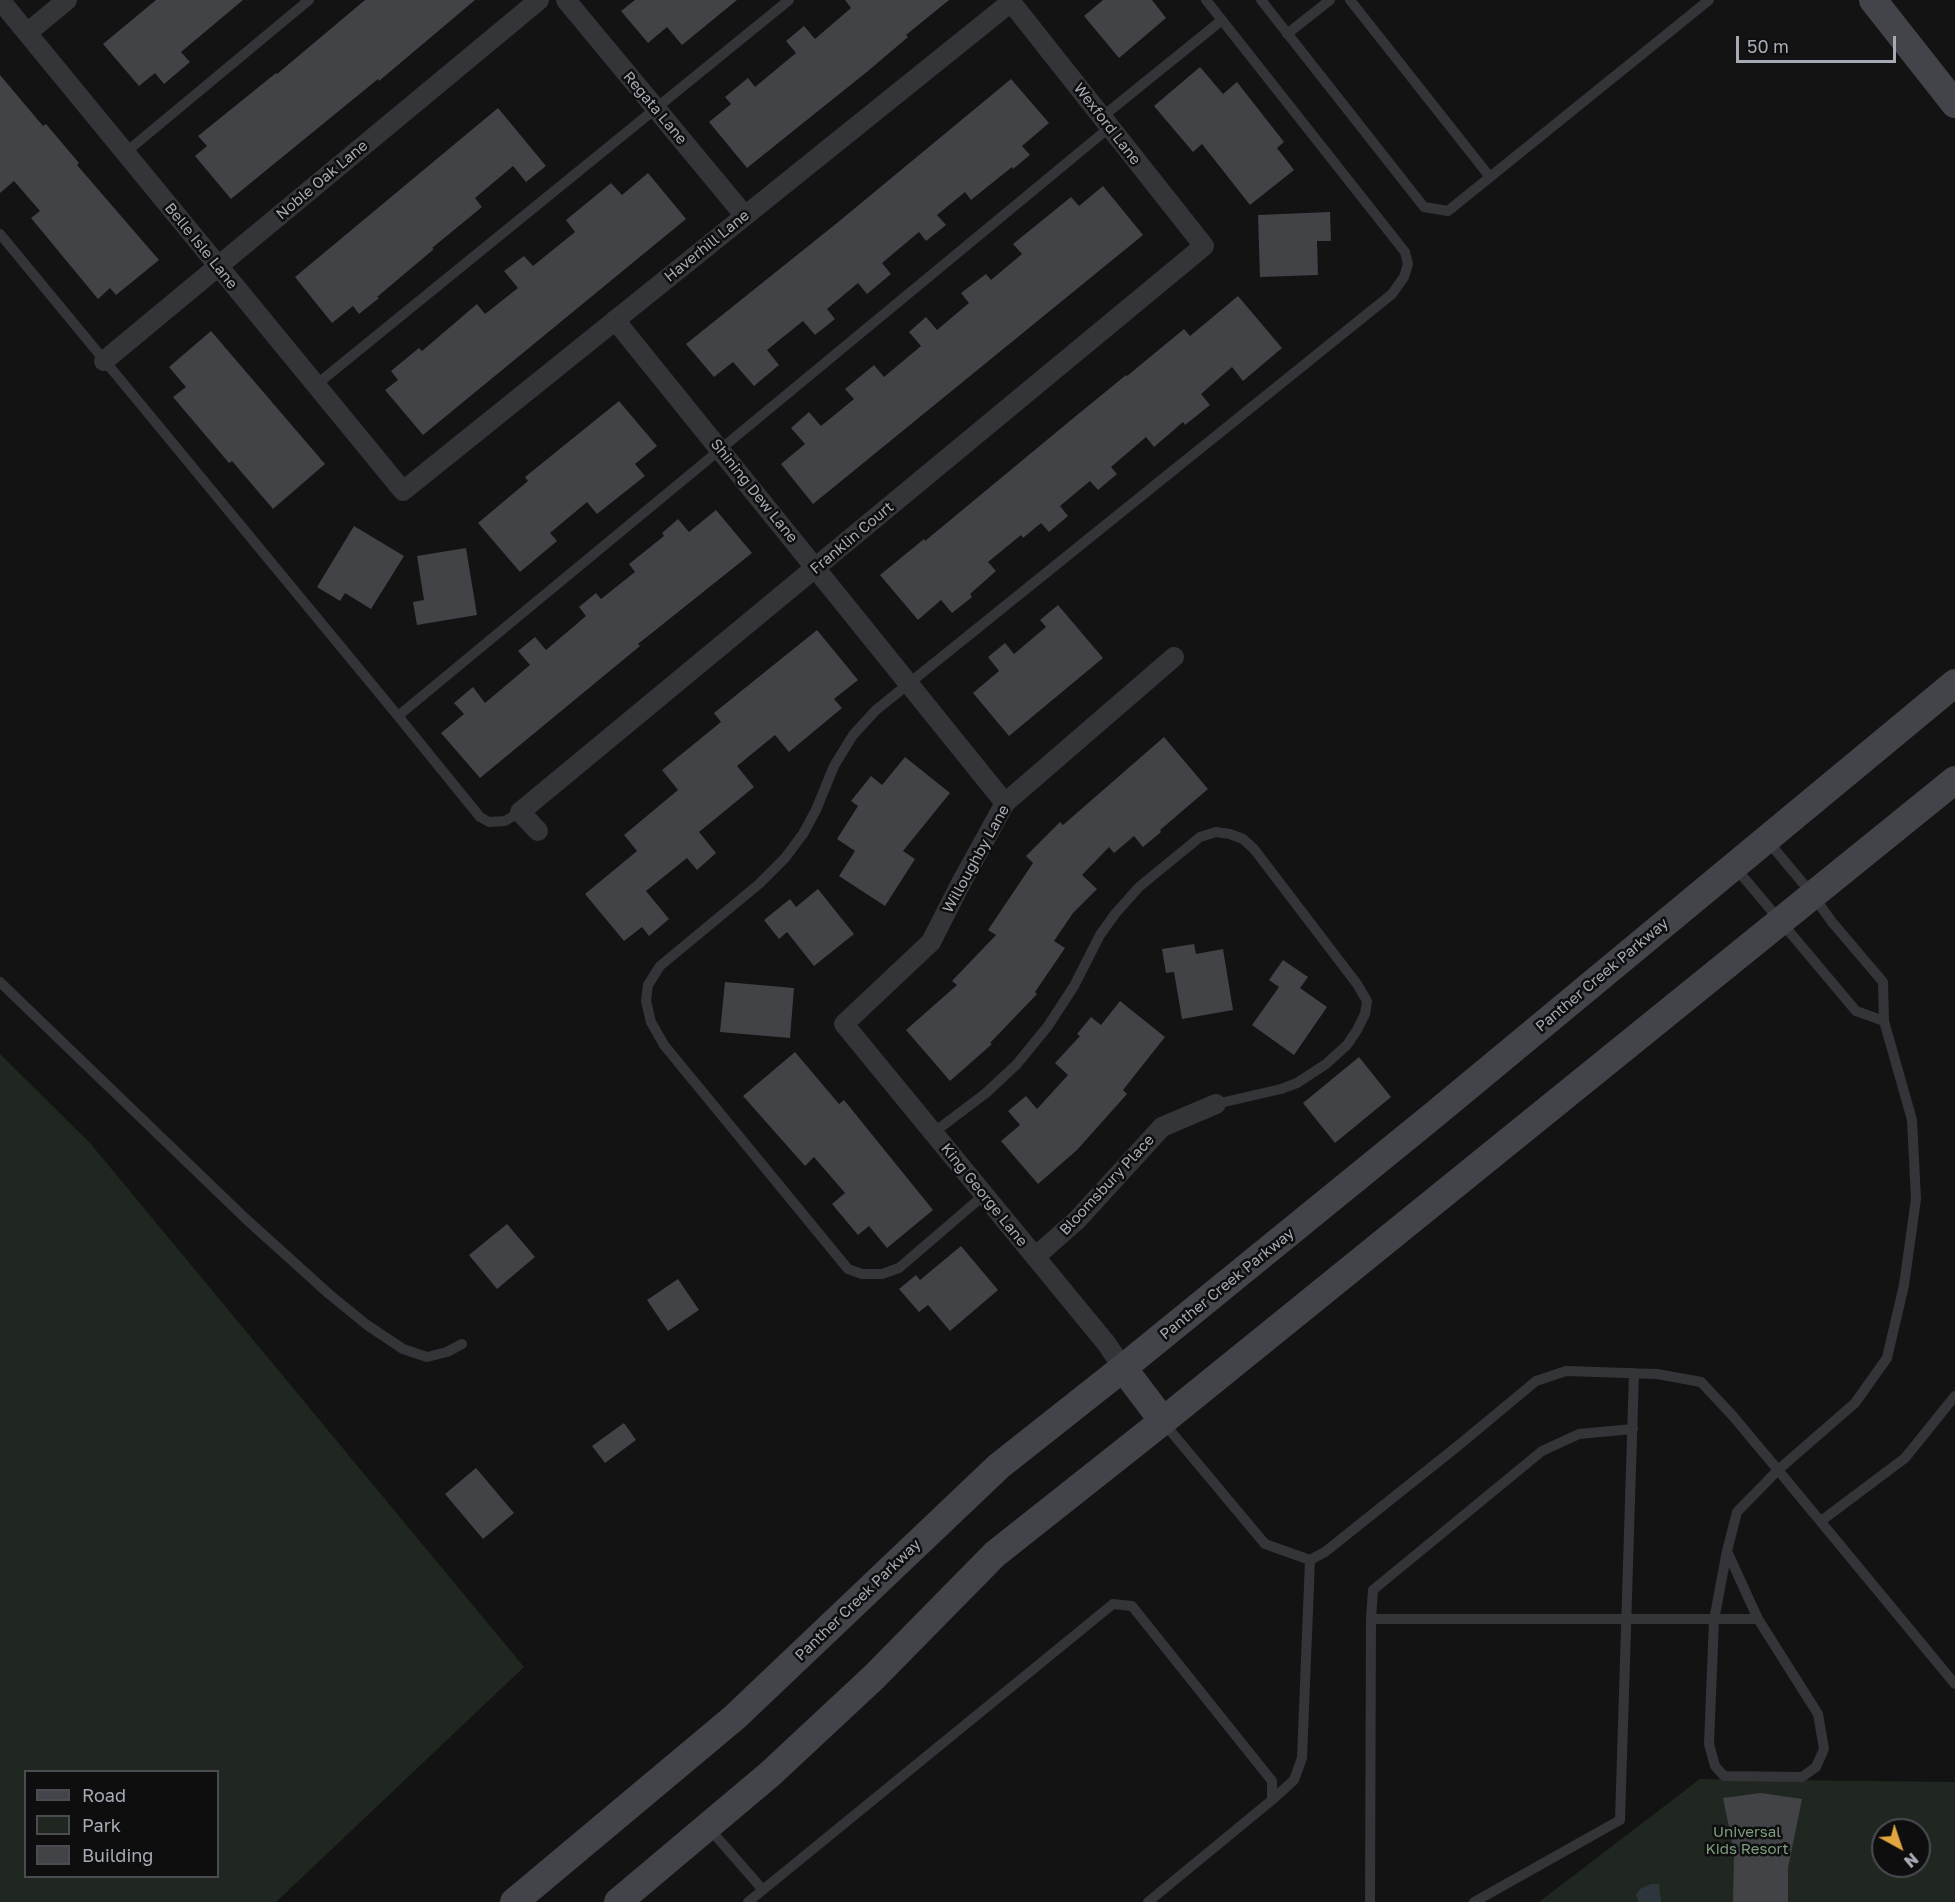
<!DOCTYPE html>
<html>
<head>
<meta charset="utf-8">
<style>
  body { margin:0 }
  #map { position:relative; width:1955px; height:1902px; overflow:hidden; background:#131314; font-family:"Golos Text",sans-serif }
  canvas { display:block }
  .legend { position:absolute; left:24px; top:1770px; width:195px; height:108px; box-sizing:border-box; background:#0e0e0f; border:2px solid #4b4c51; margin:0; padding:8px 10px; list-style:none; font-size:18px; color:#a6aab4 }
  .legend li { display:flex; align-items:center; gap:12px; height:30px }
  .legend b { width:30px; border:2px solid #4b4c51 }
  .north { position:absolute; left:1871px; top:1818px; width:60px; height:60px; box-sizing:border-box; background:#0e0e0f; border:2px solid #4b4c51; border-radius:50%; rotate:140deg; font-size:16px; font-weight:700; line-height:24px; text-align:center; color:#a6aab4 }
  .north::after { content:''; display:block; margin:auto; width:21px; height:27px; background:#e1a73e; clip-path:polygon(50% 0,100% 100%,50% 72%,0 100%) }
  .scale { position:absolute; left:1736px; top:36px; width:160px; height:27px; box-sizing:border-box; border:3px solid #a6aab4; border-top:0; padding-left:8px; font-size:18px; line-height:21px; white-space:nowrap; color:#a6aab4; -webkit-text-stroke:4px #0e0e0f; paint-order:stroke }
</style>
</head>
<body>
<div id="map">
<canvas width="1955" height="1902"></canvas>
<ul class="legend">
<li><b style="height:8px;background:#424449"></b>Road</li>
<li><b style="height:16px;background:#202720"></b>Park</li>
<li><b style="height:16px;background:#424347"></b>Building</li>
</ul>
<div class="north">N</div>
<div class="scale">50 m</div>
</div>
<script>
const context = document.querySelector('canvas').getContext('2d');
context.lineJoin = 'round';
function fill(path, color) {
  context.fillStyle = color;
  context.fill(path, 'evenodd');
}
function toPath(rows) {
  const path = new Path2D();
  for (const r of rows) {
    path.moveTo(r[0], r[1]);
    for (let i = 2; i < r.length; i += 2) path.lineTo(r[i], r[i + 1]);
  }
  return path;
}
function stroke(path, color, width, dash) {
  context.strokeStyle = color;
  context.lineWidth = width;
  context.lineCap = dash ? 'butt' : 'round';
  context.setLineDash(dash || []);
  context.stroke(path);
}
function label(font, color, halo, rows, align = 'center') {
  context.font = font + ' "Golos Text",sans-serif';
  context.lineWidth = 5;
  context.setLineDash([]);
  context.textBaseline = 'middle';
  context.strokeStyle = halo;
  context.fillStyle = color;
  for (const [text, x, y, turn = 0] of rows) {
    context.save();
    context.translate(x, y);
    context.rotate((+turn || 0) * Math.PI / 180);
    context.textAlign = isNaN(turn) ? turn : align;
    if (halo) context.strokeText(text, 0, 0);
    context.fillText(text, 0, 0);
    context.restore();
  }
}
fill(toPath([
  [0,1054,90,1143,524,1667,276,1902,0,1902],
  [26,1772,218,1772,218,1876,26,1876],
  [1700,1779,1955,1782,1955,1902,1539,1902],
  [1883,1830,1919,1830,1919,1866,1883,1866]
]), '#202720');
fill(toPath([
  [1651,1884,1659,1884,1661,1902,1639,1902,1636,1895,1640,1889]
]), '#2d363c');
fill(toPath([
  [156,0,243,0,181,52,190,62,164,84,155,73,139,86,103,44],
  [365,0,475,0,379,81,378,79,231,199,195,156,207,146,198,136,276,73,277,74],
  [635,0,737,0,682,45,667,27,648,43,621,11],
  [845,0,949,0,906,35,908,37,868,71,747,168,709,122,731,104,725,97,748,78,755,87,796,53,786,41,804,26,815,39,851,8],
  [1103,0,1152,0,1166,18,1119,58,1084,16],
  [1200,67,1223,94,1237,82,1284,142,1277,148,1294,170,1250,205,1202,144,1193,152,1154,106],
  [0,75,43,126,46,124,79,163,77,165,159,260,116,295,110,288,98,299,31,218,40,211,14,181,0,193],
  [1011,79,1049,123,1022,146,1030,155,1013,169,1012,167,971,200,965,192,937,215,946,225,926,241,919,232,882,263,891,274,867,294,858,283,827,309,835,319,815,335,803,321,767,350,779,365,754,386,733,362,714,377,686,344,837,223],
  [498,108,546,166,526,182,513,166,475,198,482,207,432,248,434,249,377,297,379,298,359,314,353,306,332,323,295,277],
  [648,173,686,219,423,435,385,390,398,380,391,371,419,348,422,351,477,304,485,314,518,288,504,271,524,256,533,266,575,232,566,220,611,183,622,195],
  [1103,186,1143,235,813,504,781,464,805,444,791,428,809,412,821,426,854,399,845,389,874,365,884,377,921,346,909,332,926,317,937,330,969,303,961,293,986,274,991,280,1022,254,1013,244,1071,197,1079,206],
  [1330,212,1331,241,1317,241,1318,275,1260,277,1258,215],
  [1238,296,1282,348,1243,381,1232,367,1201,394,1210,405,1185,425,1183,422,1154,447,1146,437,1111,467,1117,474,1098,490,1090,481,1060,506,1068,516,1049,532,1041,523,1023,538,1021,535,988,562,996,571,970,594,972,597,952,613,941,600,918,620,880,575,924,539,925,541,1071,420,1126,375,1127,376,1184,329,1190,336],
  [211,331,325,464,273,509,232,461,229,463,173,397,186,387,169,367],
  [619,401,657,446,635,464,645,476,597,514,587,502,550,533,557,541,520,572,478,523,528,481,525,477],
  [716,510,752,553,638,644,640,646,480,778,441,733,464,714,454,703,473,687,485,703,530,665,518,651,535,637,546,650,586,616,579,607,596,593,601,599,635,572,629,564,664,536,662,533,678,519,689,532],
  [354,526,404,556,371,609,345,593,340,601,317,587],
  [466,548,477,615,417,625,413,602,424,600,417,556],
  [1058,605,1103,658,1009,736,973,693,999,671,988,657,1005,643,1014,654,1046,627,1040,620],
  [817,630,858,680,834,699,842,708,789,752,775,735,737,766,754,787,699,832,716,853,697,870,687,858,646,891,669,919,649,936,642,927,624,941,585,894,637,851,624,835,678,790,662,770,721,722,714,713],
  [1164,737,1208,789,1160,830,1161,832,1143,847,1134,836,1114,853,1109,847,1082,875,1097,889,1073,913,1054,941,1065,948,1035,992,1037,994,990,1043,992,1044,950,1081,906,1030,957,985,952,981,996,935,988,930,1033,863,1026,856,1060,822,1063,825],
  [905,757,950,793,903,851,915,859,885,906,839,876,855,851,837,839,858,806,851,801,871,776,882,785],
  [818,889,854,934,814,966,787,932,779,939,764,920,790,899,796,907],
  [1194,944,1196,954,1223,949,1233,1010,1182,1019,1174,972,1166,973,1162,949],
  [1283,960,1308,977,1300,988,1327,1007,1294,1055,1252,1025,1279,987,1269,980],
  [725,982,794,988,790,1038,720,1032],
  [1120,1001,1165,1037,1123,1090,1127,1094,1077,1150,1038,1184,1001,1141,1020,1125,1008,1111,1026,1096,1037,1109,1068,1075,1055,1063,1080,1036,1077,1034,1091,1017,1101,1025],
  [795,1052,839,1104,844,1100,933,1210,887,1248,869,1226,858,1235,832,1204,845,1193,814,1157,805,1166,743,1096],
  [1359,1057,1391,1097,1335,1143,1303,1103],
  [507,1224,535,1257,497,1289,469,1255],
  [961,1246,998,1290,950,1331,928,1305,919,1312,899,1289,916,1275,920,1280],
  [678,1279,699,1310,668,1331,647,1300],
  [624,1423,636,1440,605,1463,592,1446],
  [476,1468,514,1513,483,1539,445,1494],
  [1761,1793,1802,1799,1788,1868,1788,1902,1733,1902,1734,1852,1723,1798]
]), '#424347');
stroke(toPath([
  [1261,0,1424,207,1448,211,1709,0],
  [1350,0,1490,177],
  [1287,34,1330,0],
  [1102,117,1222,20],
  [125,153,309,0],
  [0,234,398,716,1110,127],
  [316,385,789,0],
  [398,716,480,817,489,822,505,821,520,812],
  [1734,866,1856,1011,1884,1021,1883,982,1832,922,1812,894,1766,839],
  [0,982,246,1219,329,1294,367,1325,403,1349,427,1357,447,1352,462,1344],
  [933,1133,986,1093,1017,1064,1048,1026,1074,986,1100,935,1115,914,1139,887,1200,837,1216,832,1230,834,1243,839,1254,849,1357,984,1367,1001,1365,1014,1357,1030,1347,1045,1326,1064,1297,1083,1281,1089,1216,1104],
  [984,1195,899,1268,882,1274,862,1274,848,1269,664,1045,651,1022,646,1001,648,985,660,966,759,884,785,858,803,834,816,810,834,766,853,735,876,710,1392,294,1404,277,1408,264,1405,252,1206,0],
  [1163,1422,1265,1544,1310,1560,1325,1552,1459,1445,1536,1381,1566,1371,1657,1374,1701,1382,1732,1415,1778,1470,1855,1403,1887,1358,1904,1285,1916,1199,1912,1120,1884,1021],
  [1821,1521,1905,1458,1955,1396],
  [1727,1551,1758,1619,1818,1714,1824,1749,1816,1767,1802,1777,1724,1776,1715,1766,1709,1744,1714,1620,1727,1551,1737,1512,1778,1470,1955,1684],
  [1371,1619,1373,1590,1542,1451,1579,1434,1633,1429],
  [1272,1800,1294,1780,1302,1758,1310,1560],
  [708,1827,763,1890],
  [748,1902,1113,1604,1132,1606,1272,1781,1272,1800,1148,1902],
  [1370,1902,1371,1619,1758,1619],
  [1474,1902,1620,1820,1634,1373]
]), '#343539', 10);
stroke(toPath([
  [0,0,403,491,1011,2,1204,246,520,812,538,831],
  [566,0,745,216],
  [27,33,67,0],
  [615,320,1005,803],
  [104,361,539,0],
  [1035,1257,1077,1220,1162,1127,1216,1104],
  [1123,1368,1106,1343,844,1024,931,942,962,881,1005,803,1174,657]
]), '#343539', 20);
stroke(toPath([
  [1873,0,1955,104],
  [1123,1368,1163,1421],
  [514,1902,735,1717,999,1466,1123,1368,1435,1114,1955,683],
  [618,1902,770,1774,874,1677,995,1554,1163,1421,1955,780]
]), '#424449', 28);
label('15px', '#a6aab4', '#0e0e0f', [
  ["Regata Lane",655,108,50],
  ["Wexford Lane",1107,124,52],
  ["Noble Oak Lane",322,180,-40],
  ["Belle Isle Lane",201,246,51],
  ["Haverhill Lane",707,246,-39],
  ["Shining Dew Lane",754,491,51],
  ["Franklin Court",852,538,-40],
  ["Willoughby Lane",976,859,-61],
  ["Panther Creek Parkway",1602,975,-40],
  ["Bloomsbury Place",1107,1185,-47],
  ["King George Lane",984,1195,51],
  ["Panther Creek Parkway",1227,1284,-39],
  ["Panther Creek Parkway",858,1600,-44]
]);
label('15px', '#7e9d7f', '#0e0e0f', [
  ["Universal",1747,1832],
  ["Kids Resort",1747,1849]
]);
</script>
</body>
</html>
